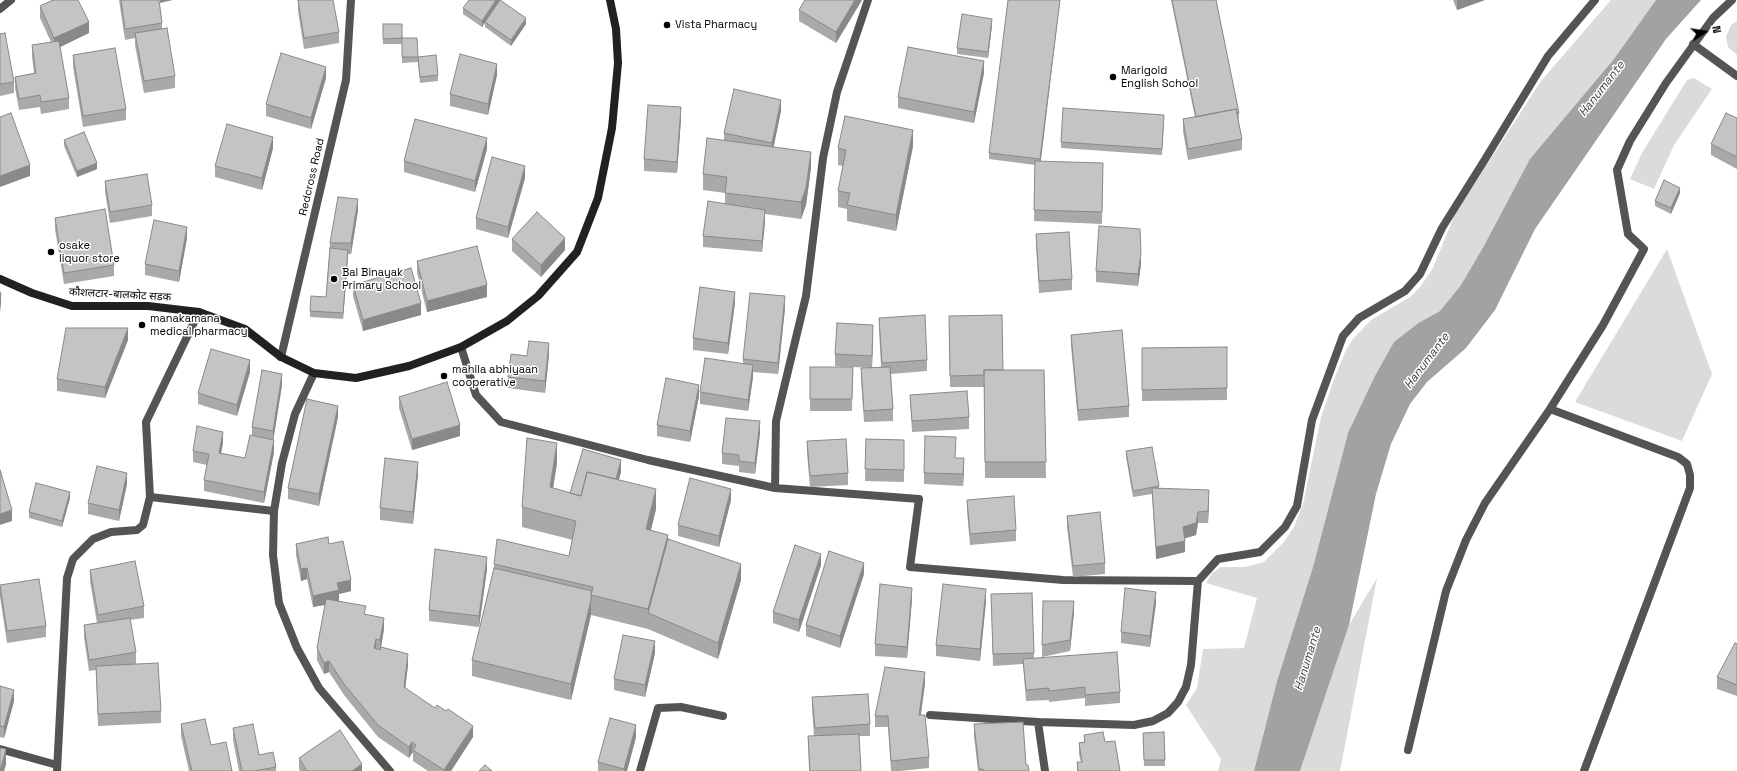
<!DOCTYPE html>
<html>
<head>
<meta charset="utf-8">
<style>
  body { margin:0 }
  #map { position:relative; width:1737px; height:771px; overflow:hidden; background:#fff; font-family:"Space Grotesk",sans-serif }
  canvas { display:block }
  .north { position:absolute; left:1685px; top:12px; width:40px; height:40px; -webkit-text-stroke:3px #fff; paint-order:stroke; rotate:78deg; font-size:11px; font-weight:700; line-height:16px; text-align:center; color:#000 }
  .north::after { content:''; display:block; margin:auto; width:14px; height:18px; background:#000; clip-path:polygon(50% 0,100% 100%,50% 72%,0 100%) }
</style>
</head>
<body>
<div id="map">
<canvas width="1737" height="771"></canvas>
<div class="north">N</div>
</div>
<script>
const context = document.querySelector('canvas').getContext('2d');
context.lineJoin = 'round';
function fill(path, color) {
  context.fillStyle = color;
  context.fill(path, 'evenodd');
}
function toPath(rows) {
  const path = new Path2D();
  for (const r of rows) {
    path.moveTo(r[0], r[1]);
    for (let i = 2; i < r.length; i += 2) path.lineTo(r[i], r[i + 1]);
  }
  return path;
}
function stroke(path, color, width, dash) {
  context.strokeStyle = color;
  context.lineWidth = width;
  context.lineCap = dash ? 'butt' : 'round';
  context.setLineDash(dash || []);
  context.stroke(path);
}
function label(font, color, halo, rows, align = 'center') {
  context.font = font + ' "Space Grotesk","Noto Sans Devanagari",sans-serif';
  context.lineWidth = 3;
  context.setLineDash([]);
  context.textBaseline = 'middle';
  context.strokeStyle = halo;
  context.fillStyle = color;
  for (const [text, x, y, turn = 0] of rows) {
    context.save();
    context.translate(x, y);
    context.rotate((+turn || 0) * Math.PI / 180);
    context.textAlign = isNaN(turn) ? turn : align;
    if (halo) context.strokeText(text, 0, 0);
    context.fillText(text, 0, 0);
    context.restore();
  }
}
fill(toPath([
  [1611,0,1656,0,1485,244,1461,285,1440,311,1420,322,1348,433,1313,567,1277,681,1254,771,1218,771,1221,759,1186,705,1197,688,1203,649,1244,648,1257,598,1206,583,1212,573,1221,567,1245,567,1264,562,1283,543,1294,527,1303,504,1321,417,1334,379,1346,350,1353,339,1371,320,1410,297,1420,287,1432,270,1455,214,1541,81],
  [1737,21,1737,55,1728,47,1726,37,1731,25],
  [1694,78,1712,89,1674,145,1654,189,1630,179,1642,153,1687,80],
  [1667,249,1712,374,1682,441,1575,402],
  [1377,578,1340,771,1300,771,1349,625]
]), '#dbdbdb');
fill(toPath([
  [1656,0,1701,0,1666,39,1535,229,1495,310,1466,348,1427,382,1410,404,1391,444,1376,494,1349,625,1300,771,1254,771,1277,681,1313,567,1348,433,1375,376,1394,342,1420,322,1440,311,1461,285,1485,244,1530,159,1614,59]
]), '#a2a2a2');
stroke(toPath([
  [1693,44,1737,76]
]), '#545454', 8);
stroke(toPath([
  [0,9,11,0],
  [461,347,476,395,501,422,648,460,775,488,919,499,910,567,1063,580,1198,581,1218,559,1260,552,1285,527,1297,506,1312,420,1343,336,1359,318,1405,291,1420,274,1442,228,1484,161,1548,56,1595,0],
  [281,357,346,80,351,0],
  [1550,409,1678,457,1687,464,1690,475,1690,488,1584,771],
  [775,488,776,421,806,296,823,158,837,92,868,0],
  [150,497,274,511],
  [930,715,1038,722,1134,725,1153,721,1168,713,1178,702,1186,687,1191,665,1198,581],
  [1038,722,1045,771],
  [0,749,57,765],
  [1408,750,1446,591,1466,540,1485,503,1550,409,1603,325,1644,249,1628,234,1617,170,1630,141,1666,83,1713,18,1732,0],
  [57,771,67,578,73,559,93,539,111,532,137,530,143,525,150,497,146,422,199,312],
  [640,771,658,708,681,707,723,716]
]), '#545454', 8);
stroke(toPath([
  [314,373,295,414,282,463,274,511,273,555,279,603,297,648,319,688,390,771]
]), '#545454', 8);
stroke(toPath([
  [0,279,32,293,72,306,148,306,199,312,245,329,281,357,314,373,356,378,409,366,461,347,507,321,538,296,577,252,598,198,612,128,618,63,616,29,610,0]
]), '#212121', 8);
fill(toPath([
  [119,0,159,0,162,23,162,29,175,76,175,88,144,93,135,45,135,38,125,40],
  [298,0,339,32,339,43,304,49,298,11],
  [862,0,836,43,799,21,799,10],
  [1060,0,1041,161,1103,175,1102,224,1034,221,1035,165,989,159,989,153],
  [1171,0,1216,0,1239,113,1239,119,1238,119,1242,139,1242,150,1188,160,1183,131,1183,119,1195,117],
  [1453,0,1485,0,1457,10],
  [40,6,89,33,60,47,69,98,69,109,41,114,40,107,19,110,15,88,15,77,34,73,32,57,32,45,51,42,40,18],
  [463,8,526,24,511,46,485,27,485,22,482,27,463,14],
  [383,24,402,38,418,57,438,75,438,81,420,83,418,62,402,63,402,44,383,44],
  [992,25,988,58,957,54,957,48],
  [0,34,14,82,14,93,0,96],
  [73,55,126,109,126,120,83,127,73,67],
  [984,73,974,123,898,108,898,97],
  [497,75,488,115,450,106,450,94],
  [326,78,311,129,266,116,266,104],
  [781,111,773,147,811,168,806,205,801,219,765,214,765,221,762,252,703,247,703,236,725,203,725,193,703,190,703,174,724,141,724,133],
  [1737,118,1737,169,1711,155,1711,144],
  [681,119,677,173,644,171,644,159],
  [1164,121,1162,155,1061,148,1061,142],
  [64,140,97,169,77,177,64,146],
  [913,146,896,231,847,221,847,209,838,207,838,191,843,166,838,165,838,148],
  [273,148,262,190,215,177,215,166],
  [487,149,475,192,404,172,404,161],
  [525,178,508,238,476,229,476,218],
  [105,181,152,205,152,216,110,223,105,192],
  [1680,193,1671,214,1655,206,1655,201],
  [358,210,351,254,348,254,343,319,310,317,310,311,326,297,330,243],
  [55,218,114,265,114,276,64,284,55,229],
  [1036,234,1072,279,1072,290,1039,293,1036,245],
  [187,238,179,282,145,275,145,264],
  [512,239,565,250,541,277,512,251],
  [417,261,487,297,427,312,417,273],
  [1141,264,1138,286,1096,282,1096,271],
  [353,285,421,315,363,331,353,296],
  [735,303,728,354,693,350,693,338],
  [785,308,778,374,753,372,753,377,748,411,700,404,700,392,743,364,743,359],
  [949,316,1003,370,1044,370,1046,478,985,478,984,387,950,387],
  [879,318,927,360,927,371,891,374,893,409,893,421,864,422,861,379,861,368,872,368,835,366,835,354,873,336,872,368,881,367,879,329],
  [1071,335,1129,406,1129,417,1078,421,1071,346],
  [128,340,105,398,57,391,57,379],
  [1227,347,1227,400,1142,401,1142,348],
  [549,355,545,393,508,388,508,377,527,356],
  [810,367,853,367,852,411,810,411],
  [250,372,237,416,198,404,198,393],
  [282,385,273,440,274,452,264,503,204,491,204,480,207,465,193,462,193,451,223,443,221,453,245,458,252,436,252,427],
  [910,395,969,417,969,429,912,432],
  [699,396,690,442,657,436,657,425],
  [399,397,460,436,412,450,399,408],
  [338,417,319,506,288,499,288,488],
  [760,433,755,474,739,472,739,466,722,464,722,453],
  [866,439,904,440,904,482,865,481],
  [807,441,848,473,848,485,810,487,807,453],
  [1126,451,1159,486,1159,488,1209,502,1208,523,1198,523,1196,535,1185,538,1185,552,1156,559,1152,494,1133,497,1126,457],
  [955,458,964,469,963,486,924,484,924,473],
  [557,463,553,488,570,493,621,472,619,480,656,509,651,530,741,580,718,659,648,629,591,615,571,700,472,676,472,660,494,568,494,564,569,556,573,540,522,527,522,507],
  [418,474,413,524,380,520,380,508],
  [127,484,119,521,88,514,88,503],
  [70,498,62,527,29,518,29,512],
  [731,500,719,547,678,536,678,525],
  [967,500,1016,530,1016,541,970,545,967,511],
  [1067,516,1105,563,1105,574,1073,577,1067,527],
  [296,544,329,544,351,591,339,594,339,601,366,614,384,629,381,647,408,665,405,688,473,737,451,771,428,771,413,761,413,753,412,753,409,758,378,737,344,695,329,672,324,674,317,660,317,648,325,605,313,607,307,579,301,581,296,555],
  [821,565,799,632,773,623,773,612],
  [487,569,479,627,429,621,429,610],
  [90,570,144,606,144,618,130,620,136,652,136,664,128,665,161,711,161,723,98,726,96,670,89,671,84,637,84,625,97,623,90,581],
  [864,574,840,648,806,636,806,625],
  [0,585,46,626,46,637,7,643,0,597],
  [1032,593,1034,658,1120,692,1120,703,1085,706,1085,698,1049,702,1049,700,1026,701,1023,664,993,666,991,594],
  [912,599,907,658,875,656,875,644],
  [986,601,980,661,936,656,936,645],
  [1156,603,1150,647,1121,643,1121,632],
  [1074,612,1070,651,1042,657,1042,645],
  [1737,644,1737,696,1717,689,1717,677],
  [655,653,645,697,614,690,614,679],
  [925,683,921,715,929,757,929,768,900,771,891,771,888,727,875,727,875,716],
  [0,686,14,701,4,738,0,737],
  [812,697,870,724,870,736,859,736,861,771,809,771,808,736,814,736,812,708],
  [181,724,211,745,232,771,189,771,181,736],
  [974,724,1029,771,978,771,974,736],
  [233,728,259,755,276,767,276,771,239,771,233,740],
  [1164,732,1165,766,1144,766,1143,733],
  [1084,735,1105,742,1120,771,1077,771,1077,762,1081,762,1079,754,1079,743,1084,742],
  [636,737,627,771,598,771,598,762],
  [299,758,362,771,300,771,299,769]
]), '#a9a9a9');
fill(toPath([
  [160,0,173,0,160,3],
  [496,0,500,0,482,27,482,21],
  [855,0,862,0,836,43,836,32],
  [1060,0,1040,165,1040,159],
  [1457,0,1485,0,1457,10],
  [526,18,526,24,511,46,511,40],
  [992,19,992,25,988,58,988,52],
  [89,22,89,33,54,50,54,38],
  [984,61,984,73,974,123,974,112],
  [497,64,497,75,488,115,488,104],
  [326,67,326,78,311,129,311,118],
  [781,100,781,111,772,155,772,143],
  [681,107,681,119,677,173,677,162],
  [913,130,913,146,896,231,896,215],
  [273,137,273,148,262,190,262,178],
  [487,138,487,149,475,192,475,181],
  [811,152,811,168,806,205,801,219,801,202],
  [97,163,97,169,77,177,77,171],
  [30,165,30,176,0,187,0,176],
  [525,166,525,178,508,238,508,227],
  [1680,188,1680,193,1671,214,1671,208],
  [358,199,358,210,351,254,351,243],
  [765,210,765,221,762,252,762,241],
  [187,227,187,238,179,282,179,271],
  [565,238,565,250,541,277,541,265],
  [348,250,348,256,343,319,343,313],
  [1141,253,1141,264,1138,286,1138,274],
  [487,285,487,297,427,312,427,301],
  [735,292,735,303,728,354,728,343],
  [1,293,1,304,0,312,0,301],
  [785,296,785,308,778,374,778,363],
  [421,303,421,315,363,331,363,320],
  [873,325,873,336,872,368,872,356],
  [128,328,128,340,105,398,105,387],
  [549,343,549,355,545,393,545,381],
  [250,360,250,372,237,416,237,405],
  [753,365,753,377,748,411,748,400],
  [282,374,282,385,273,442,273,431],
  [699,385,699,396,690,442,690,431],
  [338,406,338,417,319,506,319,494],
  [760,421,760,433,755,474,755,463],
  [460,425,460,436,412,450,412,439],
  [223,432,223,443,219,464,219,453],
  [274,440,274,452,264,503,264,492],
  [557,443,557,463,550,507,550,487],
  [964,458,964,469,963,486,963,474],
  [621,460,621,472,613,498,613,487],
  [418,462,418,474,413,524,413,512],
  [127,473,127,484,119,521,119,510],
  [656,489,656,509,646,549,646,529],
  [731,489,731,500,719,547,719,536],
  [1209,490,1209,502,1208,523,1208,511],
  [70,492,70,498,62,527,62,521],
  [12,510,12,521,0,525,0,514],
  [1198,512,1198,523,1196,535,1183,539,1183,527],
  [668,535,668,555,648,613,648,609],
  [1185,541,1185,552,1156,559,1156,547],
  [821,554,821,565,799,632,799,620],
  [487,557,487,569,479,627,479,616],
  [864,563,864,574,840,648,840,636],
  [741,564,741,580,718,659,718,643],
  [307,568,307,579,301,581,301,569],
  [351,580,351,591,339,594,339,602,313,607,313,596,337,583],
  [912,588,912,599,907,658,907,647],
  [986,589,986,601,980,661,980,649],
  [1156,592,1156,603,1150,647,1150,636],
  [591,600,591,615,571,700,571,684],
  [1074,601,1074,612,1070,651,1070,640],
  [384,618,384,629,380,652,380,640],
  [376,639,376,651,374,648],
  [655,641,655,653,645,697,645,685],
  [408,654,408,665,404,699,404,687],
  [329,661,329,672,324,674,324,663],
  [925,672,925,683,919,726,919,715],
  [14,690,14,701,4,738,4,727],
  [636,725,636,737,627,771,624,771,624,769],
  [473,726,473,737,451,771,444,771,444,770],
  [412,742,412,753,409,758,409,747],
  [6,749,6,765,4,771,0,771],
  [362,764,362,771,352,771]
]), '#898989');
const building = toPath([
  [53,0,78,0,89,22,54,38,40,6,53,0],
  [121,0,159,0,162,23,125,29,121,0],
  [298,0,333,0,339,32,304,38,298,0],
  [469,0,496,0,482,21,463,8,469,0],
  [500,0,526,18,511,40,485,22,500,0],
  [805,0,855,0,836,32,799,10,805,0],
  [1008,0,1060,0,1040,159,989,153,1008,0],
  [1172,0,1216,0,1239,113,1237,113,1236,109,1196,117,1172,0],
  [962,14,992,19,988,52,957,48,962,14],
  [383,24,402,24,402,38,383,39,383,24],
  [167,28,175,76,144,81,135,33,167,28],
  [5,33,14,82,0,84,0,34,5,33],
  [402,38,417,38,418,57,402,57,402,38],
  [59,41,69,98,41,102,40,95,19,99,15,77,36,73,32,45,59,41],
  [908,47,984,61,974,112,898,97,908,47],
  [115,48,126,109,83,116,73,55,115,48],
  [281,53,326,67,311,118,266,104,281,53],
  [460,54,497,64,488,104,450,94,460,54],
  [436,55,438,75,420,77,418,57,436,55],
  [734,89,781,100,772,143,724,133,734,89],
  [648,105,681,107,677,162,644,159,648,105],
  [1063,108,1164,115,1162,149,1061,142,1063,108],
  [1236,109,1242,139,1188,149,1183,119,1236,109],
  [11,113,30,165,0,176,0,117,11,113],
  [1726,113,1737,118,1737,157,1711,144,1726,113],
  [845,116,913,130,896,215,847,205,850,193,838,191,846,150,838,148,845,116],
  [415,119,487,138,475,181,404,161,415,119],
  [227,124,273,137,262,178,215,166,227,124],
  [84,132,97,163,77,171,64,140,84,132],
  [707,138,811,152,806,188,801,202,725,193,727,177,703,174,707,138],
  [492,157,525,166,508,227,476,218,492,157],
  [1035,161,1103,163,1102,212,1034,210,1035,161],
  [147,174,152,205,110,212,105,181,147,174],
  [1664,180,1680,188,1671,208,1655,201,1664,180],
  [338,197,358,199,351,243,330,243,338,197],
  [708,201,765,210,762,241,703,236,708,201],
  [105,209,114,265,64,273,55,218,105,209],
  [537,212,565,238,541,265,512,239,537,212],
  [154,220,187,227,179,271,145,264,154,220],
  [1099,226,1140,229,1141,253,1138,274,1096,271,1099,226],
  [1069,232,1072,279,1039,281,1036,234,1069,232],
  [477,246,487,285,427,301,417,261,477,246],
  [330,248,348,250,343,313,310,311,311,296,326,297,330,248],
  [411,268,421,303,363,320,353,285,411,268],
  [700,287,735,292,728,343,693,338,700,287],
  [0,292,1,293,0,301,0,292],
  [750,293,785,296,778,363,743,359,750,293],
  [925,315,927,360,882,363,879,318,925,315],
  [1002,315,1003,370,984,370,984,375,950,376,949,316,1002,315],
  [837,323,873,325,872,356,835,354,837,323],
  [66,328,128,328,105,387,57,379,66,328],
  [1122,330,1129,406,1078,410,1071,335,1122,330],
  [529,341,549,343,545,381,508,377,511,354,527,356,529,341],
  [1227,347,1227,388,1142,390,1142,348,1227,347],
  [211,349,250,360,237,405,198,393,211,349],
  [705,358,753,365,748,400,700,392,705,358],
  [810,367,853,367,852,399,810,399,810,367],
  [890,367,893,409,864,411,861,368,890,367],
  [262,370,282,374,273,431,252,427,262,370],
  [984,370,1044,370,1046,462,985,462,984,370],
  [666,378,699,385,690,431,657,425,666,378],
  [447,382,460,425,412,439,399,397,447,382],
  [967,391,969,417,912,421,910,395,967,391],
  [307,399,338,406,319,494,288,488,307,399],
  [726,418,760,421,755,463,739,461,739,455,722,453,726,418],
  [197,426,223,432,219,453,245,458,250,435,274,440,264,492,204,480,209,454,193,451,197,426],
  [925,436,956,437,955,458,964,458,963,474,924,473,925,436],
  [527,438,557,443,550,487,581,496,587,472,656,489,646,529,668,535,648,609,591,595,593,587,494,564,497,539,569,556,576,521,522,507,527,438],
  [846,439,848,473,810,476,807,441,846,439],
  [866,439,904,440,904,470,865,469,866,439],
  [1152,447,1159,486,1133,491,1126,451,1152,447],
  [583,449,621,460,616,479,587,472,581,496,570,493,583,449],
  [385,458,418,462,413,512,380,508,385,458],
  [97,466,127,473,119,510,88,503,97,466],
  [0,470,12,510,0,514,0,470],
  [690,478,731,489,719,536,678,525,690,478],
  [36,483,70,492,62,521,29,512,36,483],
  [1152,488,1209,490,1208,511,1198,512,1196,523,1183,527,1185,541,1156,547,1152,488],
  [1014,496,1016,530,970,534,967,500,1014,496],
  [1100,512,1105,563,1073,566,1067,516,1100,512],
  [328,537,329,544,343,541,351,580,337,583,339,590,313,596,307,568,301,569,296,544,328,537],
  [668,539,741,564,718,643,648,613,668,539],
  [795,545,821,554,799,620,773,612,795,545],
  [435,549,487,557,479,616,429,610,435,549],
  [829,551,864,563,840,636,806,625,829,551],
  [135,561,144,606,98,615,90,570,135,561],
  [494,568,592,591,591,595,591,600,571,684,472,660,494,568],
  [39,579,46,626,7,631,0,585,39,579],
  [880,584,912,588,907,647,875,644,880,584],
  [943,584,986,589,980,649,936,645,943,584],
  [1125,588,1156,592,1150,636,1121,632,1125,588],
  [1032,593,1034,653,993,654,991,594,1032,593],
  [326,599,366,606,364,614,384,618,380,640,376,639,374,648,380,650,381,647,408,654,404,687,435,708,437,705,446,711,448,709,473,726,444,770,413,750,416,745,412,742,409,747,378,725,344,684,329,661,324,663,317,648,326,599],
  [1043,601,1074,601,1070,640,1042,645,1043,601],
  [130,618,136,652,89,660,84,625,130,618],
  [623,635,655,641,645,685,614,679,623,635],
  [1735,643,1737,644,1737,685,1717,677,1735,643],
  [1117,652,1120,692,1085,695,1085,687,1049,691,1049,688,1026,690,1023,659,1117,652],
  [158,663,161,711,98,714,96,666,158,663],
  [885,667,925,672,919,715,925,715,929,757,891,761,888,716,875,716,885,667],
  [0,686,14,690,4,727,0,726,0,686],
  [868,694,870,724,815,728,812,697,868,694],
  [610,718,636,725,624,769,598,762,610,718],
  [205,719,211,745,226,742,232,771,192,771,181,724,205,719],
  [1023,722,1026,765,1028,765,1029,771,983,771,983,769,979,769,974,724,1023,722],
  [253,724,259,755,273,752,276,767,254,771,242,771,233,728,253,724],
  [340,730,362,764,352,771,307,771,299,758,340,730],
  [1103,732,1105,742,1115,741,1120,771,1078,771,1077,762,1082,762,1079,743,1085,742,1084,735,1103,732],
  [1164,732,1165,760,1144,760,1143,733,1164,732],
  [859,734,861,771,810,771,808,736,859,734],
  [0,748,6,749,0,771,0,748],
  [485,765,492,771,479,771,485,765]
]);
fill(building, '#c4c4c4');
stroke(building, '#898989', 1);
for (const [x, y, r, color] of [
  [667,25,4,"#000"],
  [1113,77,4,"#000"],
  [51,252,4,"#000"],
  [334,279,4,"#000"],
  [142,325,4,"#000"],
  [444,376,4,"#000"]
]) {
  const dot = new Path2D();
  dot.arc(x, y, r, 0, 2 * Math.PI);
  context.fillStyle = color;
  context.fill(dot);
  stroke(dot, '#fff', 1.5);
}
label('11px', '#000', '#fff', [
  ["Vista Pharmacy",675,25],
  ["Marigold",1121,71],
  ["English School",1121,84],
  ["osake",59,246],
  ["liquor store",59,259],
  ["Bal Binayak",342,273],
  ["Primary School",342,286],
  ["manakamana",150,319],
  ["medical pharmacy",150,332],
  ["mahila abhiyaan",452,370],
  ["cooperative",452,383]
], 'left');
label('11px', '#000', '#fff', [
  ["Redcross Road",312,177,-77],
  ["कौशलटार-बालकोट सडक",120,295,3]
]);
label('italic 12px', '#434343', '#fff', [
  ["Hanumante",1602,89,-52],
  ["Hanumante",1427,361,-53],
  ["Hanumante",1308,659,-73]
]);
</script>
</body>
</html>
